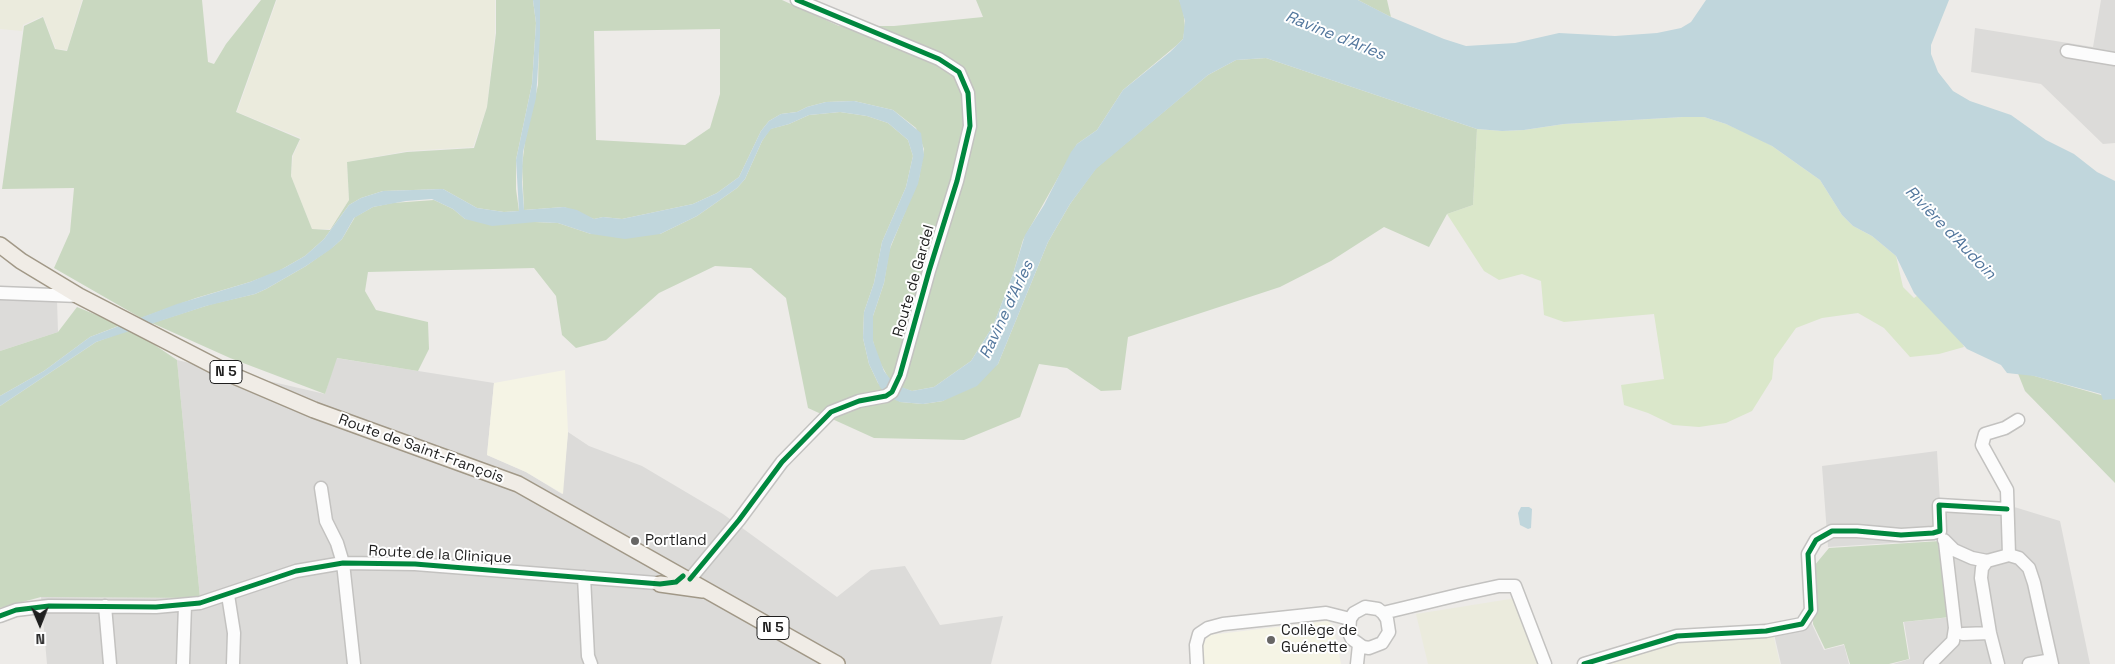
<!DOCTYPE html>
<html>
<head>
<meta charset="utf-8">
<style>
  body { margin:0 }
  #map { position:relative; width:2115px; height:664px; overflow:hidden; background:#edebe8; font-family:"Space Grotesk",sans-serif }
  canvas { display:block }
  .north { position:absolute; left:15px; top:599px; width:50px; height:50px; -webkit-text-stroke:4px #fff; paint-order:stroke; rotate:179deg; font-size:14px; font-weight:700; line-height:20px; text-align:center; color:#1f1f1f }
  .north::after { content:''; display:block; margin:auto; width:18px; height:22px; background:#1f1f1f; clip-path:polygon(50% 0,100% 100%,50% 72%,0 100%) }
</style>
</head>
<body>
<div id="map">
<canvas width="2115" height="664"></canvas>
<div class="north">N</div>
</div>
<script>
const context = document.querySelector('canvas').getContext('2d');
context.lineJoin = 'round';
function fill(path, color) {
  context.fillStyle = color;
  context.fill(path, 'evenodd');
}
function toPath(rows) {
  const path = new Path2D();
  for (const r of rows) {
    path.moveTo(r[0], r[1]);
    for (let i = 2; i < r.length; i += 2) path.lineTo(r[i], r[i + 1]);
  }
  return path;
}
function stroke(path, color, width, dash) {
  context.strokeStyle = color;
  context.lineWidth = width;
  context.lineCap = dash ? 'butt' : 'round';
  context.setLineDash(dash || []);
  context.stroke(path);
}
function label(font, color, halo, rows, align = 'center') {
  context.font = font + ' "Space Grotesk",sans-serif';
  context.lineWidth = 4;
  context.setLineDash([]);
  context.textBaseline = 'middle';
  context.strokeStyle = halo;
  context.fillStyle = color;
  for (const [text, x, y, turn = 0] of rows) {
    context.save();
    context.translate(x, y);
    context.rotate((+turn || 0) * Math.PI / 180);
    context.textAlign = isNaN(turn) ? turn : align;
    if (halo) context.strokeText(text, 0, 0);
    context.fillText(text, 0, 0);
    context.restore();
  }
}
fill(toPath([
  [2101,0,2115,0,2115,143,2103,144,2041,84,1971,72,1975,28,2093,47],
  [0,289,57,300,58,332,0,351],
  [336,358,494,383,487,455,526,472,562,494,568,432,589,446,642,466,723,514,837,597,871,570,905,566,940,625,1003,616,991,664,47,664,41,597,200,598,177,360,325,394],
  [1937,451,1940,502,2011,506,2060,521,2090,664,1893,664,1910,659,1904,622,1952,617,1941,540,1828,547,1822,466],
  [1811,622,1824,650,1844,645,1849,664,1781,664,1774,634]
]), '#dcdbd9');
fill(toPath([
  [565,370,568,432,563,494,526,472,487,455,494,383],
  [1328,621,1333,625,1341,664,1204,664,1202,645,1209,635]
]), '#f5f4e5');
fill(toPath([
  [0,0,82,0,67,50,56,49,43,16,23,25,22,31,0,29],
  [277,0,495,0,495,33,487,107,473,147,407,151,347,162,349,200,330,229,312,229,291,176,293,156,301,138,237,112],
  [1523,593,1550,664,1428,664,1416,614,1510,599],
  [1773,634,1780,664,1596,664,1677,640]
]), '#ebebdd');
fill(toPath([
  [1683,117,1704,117,1726,124,1758,138,1772,146,1820,180,1842,215,1853,226,1872,236,1896,256,1903,287,1914,298,1924,291,1951,320,1964,347,1939,354,1910,357,1884,328,1858,313,1822,318,1796,328,1774,359,1772,379,1752,411,1726,423,1699,427,1673,425,1648,413,1624,405,1621,385,1664,379,1654,314,1564,322,1544,315,1541,281,1522,274,1499,280,1484,271,1447,214,1473,205,1477,129,1502,131,1524,130,1564,124]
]), '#dae7ca');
fill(toPath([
  [83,0,202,0,208,62,214,64,226,44,261,0,276,0,236,112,300,139,292,156,291,176,312,229,330,230,349,200,347,162,407,152,474,148,487,107,496,33,496,0,533,0,536,23,532,84,516,160,516,189,519,211,504,212,477,208,443,189,383,191,361,198,349,205,324,239,305,256,277,272,250,282,196,298,141,318,54,268,70,232,74,188,2,189,24,26,43,17,55,49,67,51],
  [540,0,782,0,839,26,894,26,983,17,976,0,1179,0,1183,8,1185,27,1183,39,1177,45,1123,90,1097,130,1077,144,1023,240,1013,274,993,326,971,361,934,387,912,391,899,387,889,379,877,357,873,341,873,316,884,283,889,251,919,178,924,149,916,128,893,110,854,101,826,102,807,107,797,112,781,114,769,121,761,131,739,177,717,193,693,204,622,219,603,217,594,219,564,207,524,210,522,166,525,141,538,85],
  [720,29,720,94,710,128,685,145,596,140,594,31],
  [1358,0,1387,0,1391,17,1377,10],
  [1266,58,1477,129,1473,205,1447,214,1429,247,1384,227,1331,261,1280,287,1128,337,1121,390,1101,391,1067,368,1039,364,1020,417,964,440,874,438,808,408,786,298,751,268,715,266,659,293,606,340,576,348,562,335,556,296,534,268,368,272,365,291,376,310,428,322,429,349,418,371,337,358,325,394,230,358,152,323,212,304,255,294,266,289,306,266,334,246,342,239,355,217,373,207,392,203,434,200,453,209,465,219,558,223,591,234,660,234,697,216,737,188,745,179,762,141,770,129,789,124,809,115,840,112,867,116,888,123,908,140,913,156,906,187,882,242,874,283,864,312,863,338,869,364,878,383,900,402,923,404,943,401,998,364,1048,242,1070,204,1096,168,1208,75,1236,60],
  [77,307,121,325,90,337,44,371,0,396,0,351,58,332],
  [131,329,177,360,200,598,41,597,0,608,0,406,96,342],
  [2017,371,2115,399,2115,483,2025,391],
  [1940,541,1950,617,1903,622,1909,659,1889,664,1850,664,1844,644,1825,649,1813,624,1814,566,1829,548]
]), '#c9d8c0');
fill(toPath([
  [533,0,540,0,540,36,536,98,523,152,522,182,524,210,564,207,577,210,594,219,603,217,622,219,693,204,717,193,739,177,761,131,769,121,781,114,797,112,807,107,826,102,854,101,893,110,921,133,924,155,918,184,891,245,884,283,873,316,873,341,884,371,894,384,912,391,934,387,971,361,993,326,1013,274,1025,235,1044,205,1071,152,1077,144,1097,130,1123,90,1170,52,1183,39,1185,21,1179,0,1358,0,1391,17,1444,39,1466,46,1515,43,1559,33,1615,36,1657,33,1681,28,1691,22,1706,0,1949,0,1931,45,1931,54,1938,72,1953,91,1970,101,2011,115,2046,140,2074,154,2097,172,2115,181,2115,399,2103,400,2101,394,2034,376,2007,373,2001,365,1967,349,1914,293,1896,256,1872,236,1853,226,1842,215,1820,180,1772,146,1726,124,1704,117,1683,117,1564,124,1524,130,1502,131,1477,129,1266,58,1236,60,1208,75,1096,169,1070,204,1048,242,998,364,977,386,943,401,923,404,900,402,888,397,880,387,869,364,863,338,864,312,874,283,882,242,906,187,913,156,908,140,888,123,867,116,840,112,809,115,789,124,771,129,762,141,745,179,737,188,697,216,660,234,625,239,591,234,558,223,536,222,492,226,465,219,453,209,432,199,406,201,373,207,354,218,342,239,331,249,306,266,266,289,255,294,206,306,96,342,0,406,0,396,44,371,90,337,177,304,250,282,284,268,305,256,324,239,349,205,361,198,383,191,443,189,477,208,504,212,519,211,516,160,532,84,536,23],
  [1521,507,1529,507,1532,509,1531,528,1528,529,1520,525,1518,513]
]), '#c0d6dc');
const minor = toPath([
  [2067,51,2115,59],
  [0,293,79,296],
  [321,488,326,521,337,543,343,563,354,664],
  [1944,540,1954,550,1972,558,1987,561],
  [2009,555,2007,490,1982,445,1985,434,2005,428,2018,420],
  [584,577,588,656,591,664],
  [690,579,739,520,782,462,831,412,859,401,886,396,892,392,900,375,929,271,957,181,970,126,968,93,959,72,939,59,797,0],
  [228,595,234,633,233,664],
  [105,606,110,664],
  [1383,613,1387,619,1389,632,1382,643,1369,648,1363,647,1352,639,1349,633,1350,619,1354,613,1365,607,1378,609,1383,613,1462,594,1499,586,1515,586,1545,664],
  [0,616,16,610,49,606,156,607,200,603,296,571,343,563,415,564,669,584],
  [1963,634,1990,633],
  [183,664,185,605],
  [1197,664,1196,645,1199,634,1208,628,1223,624,1326,613,1350,619],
  [1357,664,1359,645],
  [1584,664,1677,636,1766,631,1802,624,1811,610,1808,554,1816,540,1832,531,1857,531,1901,535,1933,533,1940,531,1939,505,2007,509],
  [1930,664,1953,641,1955,628,1945,542],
  [1998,664,1990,633,1981,578,1982,568,1987,561,2009,555,2019,558,2029,568,2034,583,2052,664],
  [2029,664,2046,661,2052,664]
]);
const major = toPath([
  [0,245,21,261,79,296,232,375,314,410,518,484,837,664],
  [660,584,703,590]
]);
stroke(minor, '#c3c2c0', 15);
stroke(major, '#a19887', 18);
stroke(minor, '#fcfcfc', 12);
stroke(major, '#f0ece6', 15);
stroke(toPath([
  [690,579,739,520,782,462,831,412,859,401,886,396,892,392,900,375,929,271,957,181,970,126,968,93,959,72,939,59,797,0],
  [0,616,16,610,49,606,156,607,200,603,296,571,343,563,415,564,660,584,676,582,683,576],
  [1584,664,1677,636,1766,631,1802,624,1811,610,1808,554,1816,540,1832,531,1857,531,1901,535,1933,533,1940,531,1939,505,2007,509]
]), '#00873e', 5);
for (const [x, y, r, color] of [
  [635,541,5,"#676665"],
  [1271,640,5,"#676665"]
]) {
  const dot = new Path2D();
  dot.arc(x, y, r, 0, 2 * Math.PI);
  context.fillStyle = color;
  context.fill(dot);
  stroke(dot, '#fff', 2);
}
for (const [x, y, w] of [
  [226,372,32],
  [773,628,32]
]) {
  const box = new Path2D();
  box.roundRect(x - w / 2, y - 11.5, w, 23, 4);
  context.fillStyle = '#fff';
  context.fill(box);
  stroke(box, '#1f1f1f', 1);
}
label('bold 14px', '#1f1f1f', null, [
  ["N 5",226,372],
  ["N 5",773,628]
]);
label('15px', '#1f1f1f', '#fff', [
  ["Route de Gardel",914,281,-74],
  ["Route de Saint-François",421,449,20],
  ["Route de la Clinique",440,555,3]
]);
label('15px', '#1f1f1f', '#fff', [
  ["Portland",645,541],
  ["Collège de",1281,631],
  ["Guénette",1281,648]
], 'left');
label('italic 16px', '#53779d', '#fff', [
  ["Ravine d'Arles",1335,36,22],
  ["Rivière d'Audoin",1950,233,46],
  ["Ravine d'Arles",1007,310,-65]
]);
</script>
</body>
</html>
